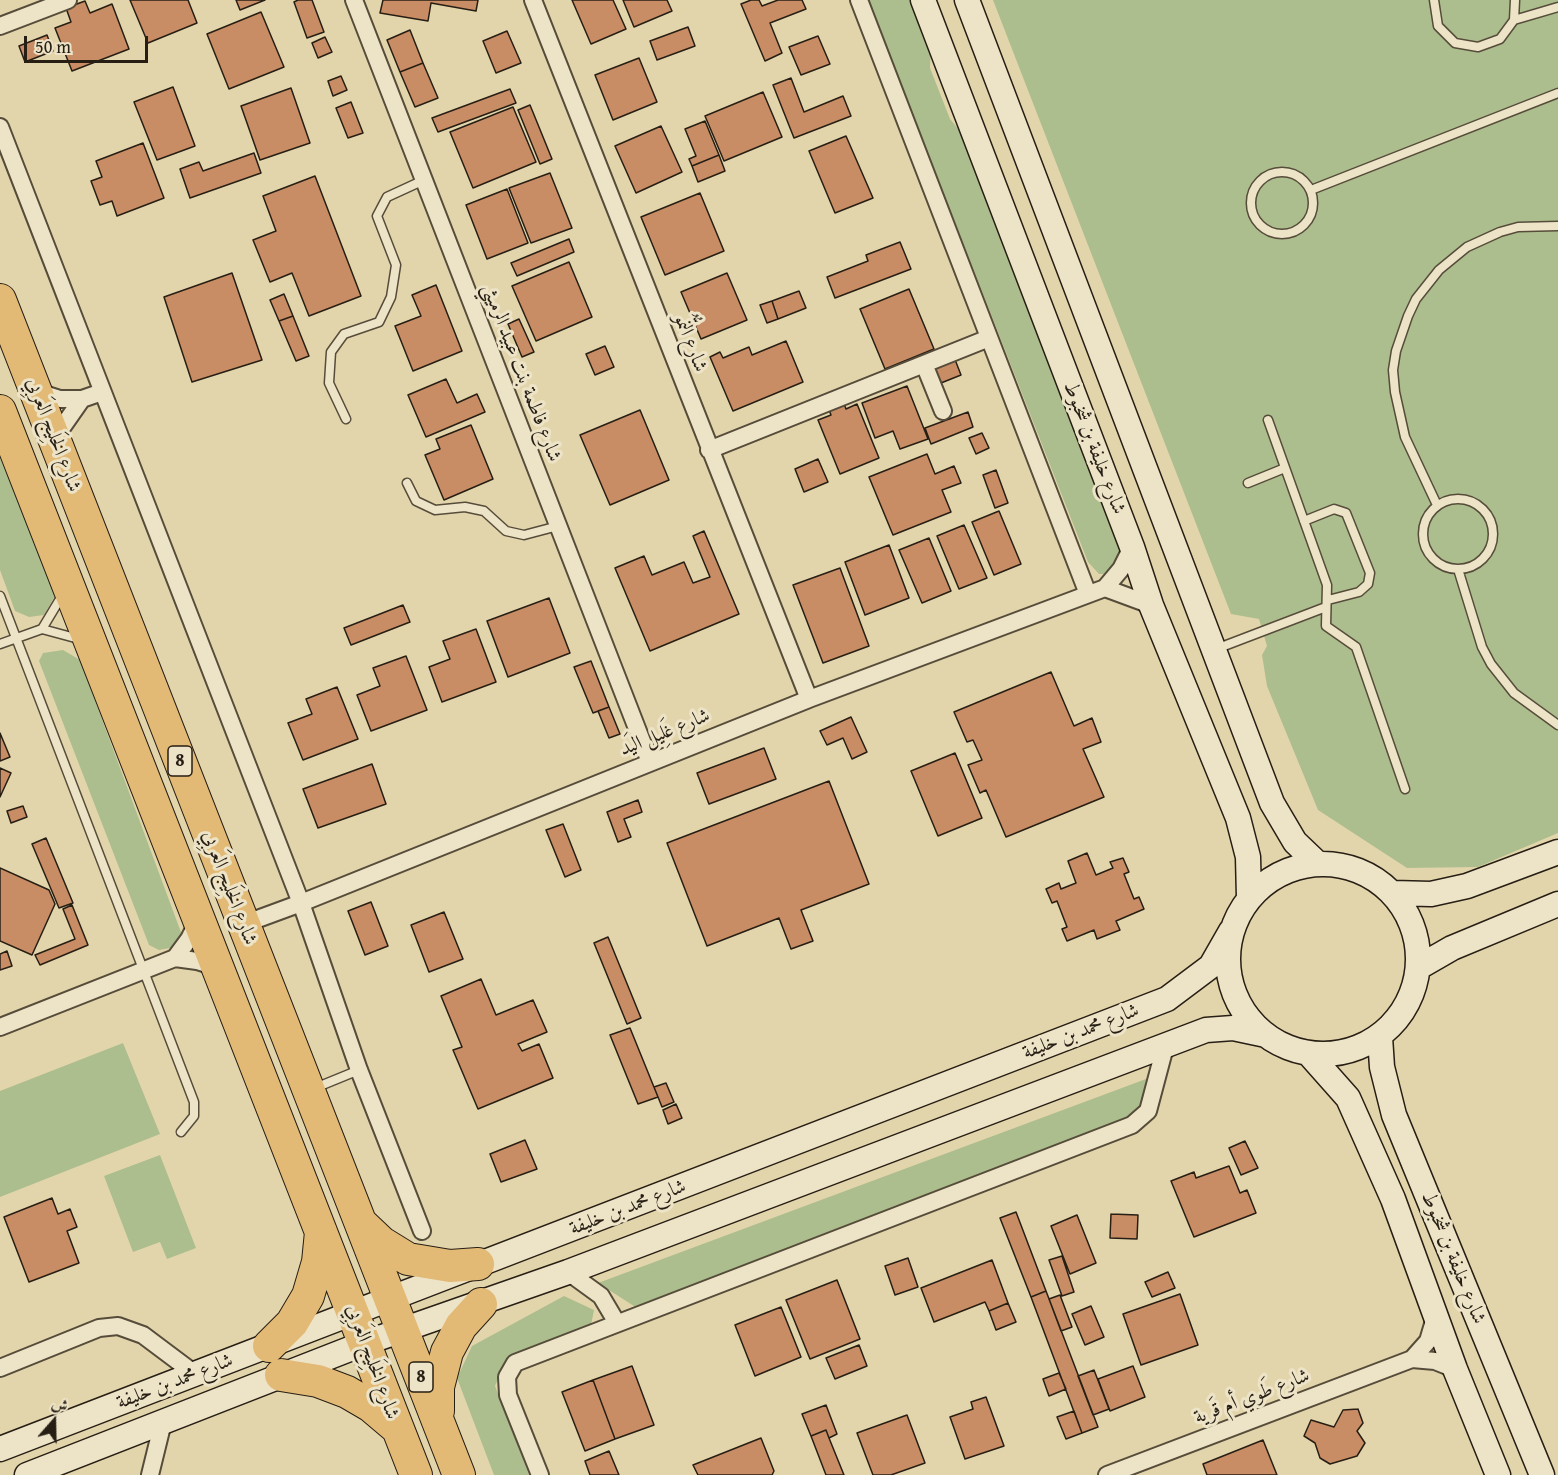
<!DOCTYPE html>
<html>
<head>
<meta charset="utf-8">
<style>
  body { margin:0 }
  #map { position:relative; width:1558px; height:1475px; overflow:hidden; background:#e3d5ab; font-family:"Gentium Book Plus",Amiri,serif }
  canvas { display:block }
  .north { position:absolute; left:24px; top:1391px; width:60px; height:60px; -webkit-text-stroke:4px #ede4c8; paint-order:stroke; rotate:20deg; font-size:16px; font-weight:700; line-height:24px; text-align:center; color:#271e14 }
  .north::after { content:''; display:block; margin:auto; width:21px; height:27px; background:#271e14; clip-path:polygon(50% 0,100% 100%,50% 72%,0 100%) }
  .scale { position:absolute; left:24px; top:36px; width:124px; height:27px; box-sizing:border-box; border:3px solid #271e14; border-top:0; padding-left:8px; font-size:18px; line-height:21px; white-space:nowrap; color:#271e14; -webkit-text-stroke:4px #ede4c8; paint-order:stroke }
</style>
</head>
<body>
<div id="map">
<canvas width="1558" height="1475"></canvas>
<div class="north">ش</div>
<div class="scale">50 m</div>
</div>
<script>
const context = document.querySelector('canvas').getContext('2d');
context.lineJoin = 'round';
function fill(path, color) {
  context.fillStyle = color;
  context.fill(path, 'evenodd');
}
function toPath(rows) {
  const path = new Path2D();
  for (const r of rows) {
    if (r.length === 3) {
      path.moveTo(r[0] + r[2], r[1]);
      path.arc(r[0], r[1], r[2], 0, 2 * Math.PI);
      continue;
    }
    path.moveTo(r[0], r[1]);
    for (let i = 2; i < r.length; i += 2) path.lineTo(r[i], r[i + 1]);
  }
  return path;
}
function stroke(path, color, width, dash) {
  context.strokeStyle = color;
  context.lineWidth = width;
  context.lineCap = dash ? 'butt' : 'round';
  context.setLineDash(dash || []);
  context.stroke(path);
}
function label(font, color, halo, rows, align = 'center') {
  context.font = font + ' "Gentium Book Plus",Amiri,serif';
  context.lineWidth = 6;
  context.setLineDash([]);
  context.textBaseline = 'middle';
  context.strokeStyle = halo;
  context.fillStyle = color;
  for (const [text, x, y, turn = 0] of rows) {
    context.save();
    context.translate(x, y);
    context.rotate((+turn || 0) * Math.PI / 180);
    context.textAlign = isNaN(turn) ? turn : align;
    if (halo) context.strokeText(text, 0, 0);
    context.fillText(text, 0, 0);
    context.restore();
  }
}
fill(toPath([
  [868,0,912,0,931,48,930,68,950,119,967,139,1128,556,1118,574,1099,574,1088,562],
  [993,0,1558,0,1558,833,1478,867,1407,868,1318,810,1267,686,1262,655,1267,646,1259,619,1231,614],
  [0,458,56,594,44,615,29,617,15,611,0,570],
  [63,650,80,660,182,935,170,948,159,950,149,945,39,661,43,653],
  [123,1043,160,1134,0,1197,0,1091],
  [1146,1079,1143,1111,637,1308,598,1283],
  [160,1155,196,1248,167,1259,160,1242,133,1252,104,1176],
  [564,1296,594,1310,591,1325,506,1361,495,1386,529,1475,494,1475,457,1378,472,1346]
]), '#adbe8e');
const building = toPath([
  [130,0,188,0,197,23,148,43,130,0],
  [236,0,265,0,240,10,236,0],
  [298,0,312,0,324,32,307,38,294,2,298,0],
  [383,0,478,0,476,11,431,3,428,21,380,13,383,0],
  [572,0,613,0,626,29,591,44,572,0],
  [623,0,667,0,672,11,634,27,623,0],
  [751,0,759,0,762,6,778,0,802,0,806,9,770,23,782,53,765,61,741,4,751,0],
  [85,1,90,13,112,4,129,49,72,71,55,28,71,22,66,8,85,1],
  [261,12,284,67,229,89,207,34,261,12],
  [688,27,695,46,657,60,650,41,688,27],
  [410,30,423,63,400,72,387,40,410,30],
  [507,31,521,63,496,73,483,41,507,31],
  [47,35,53,51,25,62,19,46,47,35],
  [818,36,830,64,801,75,789,47,818,36],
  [325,37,332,52,318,58,312,43,325,37],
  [639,58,657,102,613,120,595,75,639,58],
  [423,63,438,98,415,107,400,72,423,63],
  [341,76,347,90,333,96,328,81,341,76],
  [791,78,804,112,843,96,851,116,794,138,773,85,791,78],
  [173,87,195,146,157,160,134,102,173,87],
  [291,88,310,143,260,160,241,106,291,88],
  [510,89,516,103,438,132,432,118,510,89],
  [763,92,782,137,724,161,705,116,763,92],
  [351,102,363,133,348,138,336,108,351,102],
  [530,105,552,159,540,164,518,110,530,105],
  [513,107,536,162,473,188,450,132,513,107],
  [705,121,719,155,692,166,689,159,696,156,685,129,705,121],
  [661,126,682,172,636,193,615,146,661,126],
  [846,136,873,198,835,213,809,151,846,136],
  [143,143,164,198,117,216,112,201,100,205,91,181,102,177,96,161,143,143],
  [254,153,261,173,190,198,180,169,199,162,203,171,254,153],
  [719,155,725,171,698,182,692,166,719,155],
  [550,173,572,228,531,243,509,188,550,173],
  [315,176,361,296,309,316,292,273,270,282,253,240,276,231,263,196,315,176],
  [507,189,528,243,487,259,466,205,507,189],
  [700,193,724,251,665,275,641,217,700,193],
  [569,239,574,252,517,276,511,263,569,239],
  [900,242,911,269,835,298,827,277,868,261,866,255,900,242],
  [569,262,592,317,536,341,512,286,569,262],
  [232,273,262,360,192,382,164,297,232,273],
  [727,273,747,320,701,339,681,292,727,273],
  [436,285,462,351,413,371,395,326,421,316,412,295,436,285],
  [909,289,934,349,885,369,860,309,909,289],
  [799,291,806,308,778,319,772,301,799,291],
  [284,294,293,316,279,321,270,300,284,294],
  [772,301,778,319,767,323,760,305,772,301],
  [293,316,309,356,296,361,279,321,293,316],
  [519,319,534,352,522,357,508,324,519,319],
  [786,341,803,382,733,411,710,357,720,352,723,358,749,347,752,355,786,341],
  [605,346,614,367,595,375,586,354,605,346],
  [954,357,961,375,941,383,934,366,954,357],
  [446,379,457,403,477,394,485,412,426,437,408,395,446,379],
  [907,386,928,439,900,449,893,431,875,438,862,403,907,386],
  [843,401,846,409,857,404,879,458,840,474,818,420,831,415,828,407,843,401],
  [640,410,669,480,610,505,580,435,640,410],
  [968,412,973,427,931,444,925,428,968,412],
  [471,425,493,479,444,500,425,455,440,449,436,439,471,425],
  [982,433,989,448,976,454,969,438,982,433],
  [927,454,935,474,954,466,961,483,942,490,951,512,893,535,869,477,927,454],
  [818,459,828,482,804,492,795,469,818,459],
  [996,470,1008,503,995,508,983,475,996,470],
  [999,511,1021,564,994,575,972,522,999,511],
  [964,525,987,578,959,589,937,536,964,525],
  [704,531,739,614,650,651,615,568,644,556,652,575,684,562,693,583,710,577,693,536,704,531],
  [929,538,951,591,922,603,899,550,929,538],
  [889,545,909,598,865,615,845,562,889,545],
  [840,568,869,646,823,663,793,585,840,568],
  [549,598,570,653,508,677,487,621,549,598],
  [403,605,410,622,351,645,344,628,403,605],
  [476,629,496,682,442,702,429,667,450,659,443,641,476,629],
  [406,656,427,710,371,731,357,695,380,686,373,668,406,656],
  [591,661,609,707,593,713,574,667,591,661],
  [1051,672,1074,726,1092,718,1101,742,1083,749,1104,797,1006,837,986,790,980,793,968,765,982,760,973,740,967,742,954,712,1051,672],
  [337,687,358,739,303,760,288,723,312,714,306,699,337,687],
  [609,707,620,734,609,738,598,711,609,707],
  [851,717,867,752,852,759,843,738,827,745,820,731,851,717],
  [0,733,10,757,0,761,0,733],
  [764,748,776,779,709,804,697,773,764,748],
  [955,753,982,818,938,836,911,771,955,753],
  [372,764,386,804,318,828,303,789,372,764],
  [0,768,11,773,0,797,0,768],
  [829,781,869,884,801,910,813,941,791,949,779,918,707,946,667,843,829,781],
  [638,800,642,812,624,819,631,837,618,842,607,812,638,800],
  [23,806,27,817,11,823,7,811,23,806],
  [563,824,581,870,565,877,546,830,563,824],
  [46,838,73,903,59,908,32,844,46,838],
  [1087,853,1096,875,1113,868,1110,862,1123,858,1129,872,1124,874,1134,899,1139,897,1144,909,1116,921,1120,930,1097,939,1094,930,1067,941,1062,929,1067,927,1057,901,1052,903,1046,889,1059,883,1061,889,1076,883,1068,861,1087,853],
  [0,868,49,890,55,904,32,955,0,941,0,868],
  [371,902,388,946,365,955,348,911,371,902],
  [72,905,88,945,40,965,35,955,75,939,63,909,72,905],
  [444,912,463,959,429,972,411,925,444,912],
  [608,937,641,1018,627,1024,594,943,608,937],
  [7,951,12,966,0,970,0,954,7,951],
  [481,979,496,1015,533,1000,547,1032,518,1044,522,1051,539,1044,553,1078,478,1109,453,1050,462,1047,441,996,481,979],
  [630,1028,658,1097,638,1104,610,1035,630,1028],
  [666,1083,674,1102,662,1107,654,1087,666,1083],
  [676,1104,682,1118,668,1124,663,1110,676,1104],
  [525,1140,537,1169,501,1182,490,1154,525,1140],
  [1245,1141,1258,1168,1241,1175,1229,1148,1245,1141],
  [1229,1166,1240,1193,1247,1190,1256,1213,1194,1237,1171,1181,1194,1172,1196,1178,1229,1166],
  [52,1198,58,1214,70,1209,77,1227,67,1231,79,1263,29,1282,4,1217,52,1198],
  [1016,1212,1046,1291,1031,1297,1000,1218,1016,1212],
  [1111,1214,1138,1215,1137,1239,1110,1238,1111,1214],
  [1077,1215,1096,1263,1070,1274,1051,1226,1077,1215],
  [1062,1256,1074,1292,1062,1296,1049,1260,1062,1256],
  [908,1258,918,1287,895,1295,885,1266,908,1258],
  [992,1260,1008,1303,989,1311,985,1302,934,1322,921,1288,992,1260],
  [1168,1272,1175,1288,1152,1297,1145,1282,1168,1272],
  [837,1280,860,1339,810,1359,786,1300,837,1280],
  [1046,1291,1098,1427,1082,1433,1031,1297,1046,1291],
  [1180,1294,1198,1345,1141,1365,1123,1314,1180,1294],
  [1060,1295,1072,1327,1061,1331,1049,1299,1060,1295],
  [1008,1303,1016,1322,996,1330,989,1311,1008,1303],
  [1091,1306,1104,1337,1085,1345,1072,1314,1091,1306],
  [781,1307,801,1357,755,1376,735,1325,781,1307],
  [859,1345,867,1366,835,1379,826,1358,859,1345],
  [632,1366,654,1425,615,1439,593,1380,632,1366],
  [1133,1366,1145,1397,1110,1411,1098,1379,1133,1366],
  [1094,1370,1109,1409,1093,1415,1078,1376,1094,1370],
  [1059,1373,1066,1389,1049,1396,1043,1379,1059,1373],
  [593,1380,615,1439,585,1451,562,1392,593,1380],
  [986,1397,1004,1446,965,1459,950,1417,973,1409,971,1402,986,1397],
  [826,1405,837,1434,829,1438,826,1430,811,1436,802,1414,826,1405],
  [1358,1409,1363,1423,1357,1431,1365,1443,1357,1456,1330,1464,1320,1458,1315,1443,1304,1436,1311,1420,1334,1427,1343,1410,1358,1409],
  [1074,1411,1082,1433,1066,1439,1057,1417,1074,1411],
  [907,1415,925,1463,891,1475,873,1475,857,1433,907,1415],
  [826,1430,829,1438,844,1475,826,1475,811,1436,826,1430],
  [761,1438,774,1471,772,1475,698,1475,693,1465,761,1438],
  [1263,1440,1277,1475,1207,1475,1203,1464,1263,1440],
  [609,1451,619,1475,590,1475,585,1461,609,1451]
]);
fill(building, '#c88d65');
stroke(building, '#271e14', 1.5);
const lane = toPath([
  [1434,0,1438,26,1455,43,1478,47,1500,39,1514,20,1515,0],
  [1514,20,1558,7],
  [1282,203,31],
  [1311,190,1558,93],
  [346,419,329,383,331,352,344,334,379,322,391,297,396,265,377,216,387,197,424,180],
  [1268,420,1327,585,1326,626,1356,647,1405,789],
  [407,483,416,501,435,510,465,507,484,511,506,531,524,535,558,526],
  [1248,483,1285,468],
  [1458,534,35],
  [1437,505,1405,437,1395,392,1393,370,1396,351,1408,316,1416,299,1439,270,1467,247,1500,232,1518,227,1558,226],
  [1304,521,1334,509,1346,513,1370,573,1368,584,1359,592,1328,600],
  [1458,569,1482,647,1491,664,1514,693,1558,725],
  [0,596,194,1102,194,1116,181,1132],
  [42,629,63,594],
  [0,644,42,629,79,639],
  [1216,649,1326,607],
  [315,1088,359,1070]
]);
const street = toPath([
  [354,0,650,762],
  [533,0,809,699],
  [859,0,1088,594],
  [0,26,68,0],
  [0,127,301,903,359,1070,422,1231],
  [924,364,943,411],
  [35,391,60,399,82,399,102,392],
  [54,439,82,399],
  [709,450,989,338],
  [1105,588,1151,605],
  [244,924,301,903,809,699,1105,588,1121,569,1132,547],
  [175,958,189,939,199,919],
  [0,1027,175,958,197,961,219,968],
  [568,1272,601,1296,617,1323],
  [1412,1359,1428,1341,1436,1314],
  [0,1368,99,1328,118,1326,143,1335,195,1374],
  [150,1475,163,1422],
  [540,1475,508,1395,507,1377,515,1363,1132,1125,1148,1111,1165,1047],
  [1107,1475,1412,1359,1435,1361,1455,1369]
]);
const secondary = toPath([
  [923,0,1132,547,1151,605,1238,818,1248,857,1249,898],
  [967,0,1272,803,1295,842,1317,863],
  [1323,959,95],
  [1393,893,1431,894,1467,886,1558,852],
  [1419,967,1452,948,1558,904],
  [1380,1037,1382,1067,1394,1115,1542,1475],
  [1309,1054,1348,1098,1393,1199,1455,1369,1498,1475],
  [0,1449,1167,999,1211,966,1231,931],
  [27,1475,365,1343,568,1272,1206,1030,1233,1028,1266,1035]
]);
const highway = toPath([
  [0,300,459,1475],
  [0,411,416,1475],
  [363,1225,382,1243,408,1259,450,1266,478,1264],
  [269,1346,292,1323,308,1296,318,1262,321,1232],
  [281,1375,318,1381,347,1392,371,1406,397,1428],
  [438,1411,438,1387,447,1352,461,1326,481,1304]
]);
stroke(lane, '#564c3a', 11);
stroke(street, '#564c3a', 20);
stroke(secondary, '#271e14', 27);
stroke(highway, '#271e14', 34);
stroke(lane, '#ede4c8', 8);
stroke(street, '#ede4c8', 16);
stroke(secondary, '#ede4c8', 24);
stroke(highway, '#e2ba76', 32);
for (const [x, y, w] of [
  [180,761,24],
  [421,1377,24]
]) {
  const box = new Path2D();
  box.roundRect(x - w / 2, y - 15, w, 30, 4.5);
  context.fillStyle = '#ede4c8';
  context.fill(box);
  stroke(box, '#271e14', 1.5);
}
label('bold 18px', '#271e14', null, [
  ["8",180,761],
  ["8",421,1377]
]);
label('20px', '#271e14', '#ede4c8', [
  ["شارع النُّمُو",690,343,69],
  ["شارع فاطمة بنت عبيد الرميثي",521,373,69],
  ["شارع الخَلِيج العَربِي",53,435,69],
  ["شارع خليفة بن شخبوط",1094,448,69],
  ["شارع غَلِيل اليَد",665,733,-22],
  ["شارع الخَلِيج العَربِي",229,888,69],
  ["شارع محمد بن خليفة",1081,1032,-21],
  ["شارع محمد بن خليفة",628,1208,-21],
  ["شارع خليفة بن شخبوط",1453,1258,68],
  ["شارع الخَلِيج العَربِي",372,1362,70],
  ["شارع محمد بن خليفة",175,1382,-21],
  ["شارع طَوي أم قَرية",1252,1397,-21]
]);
</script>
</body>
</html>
